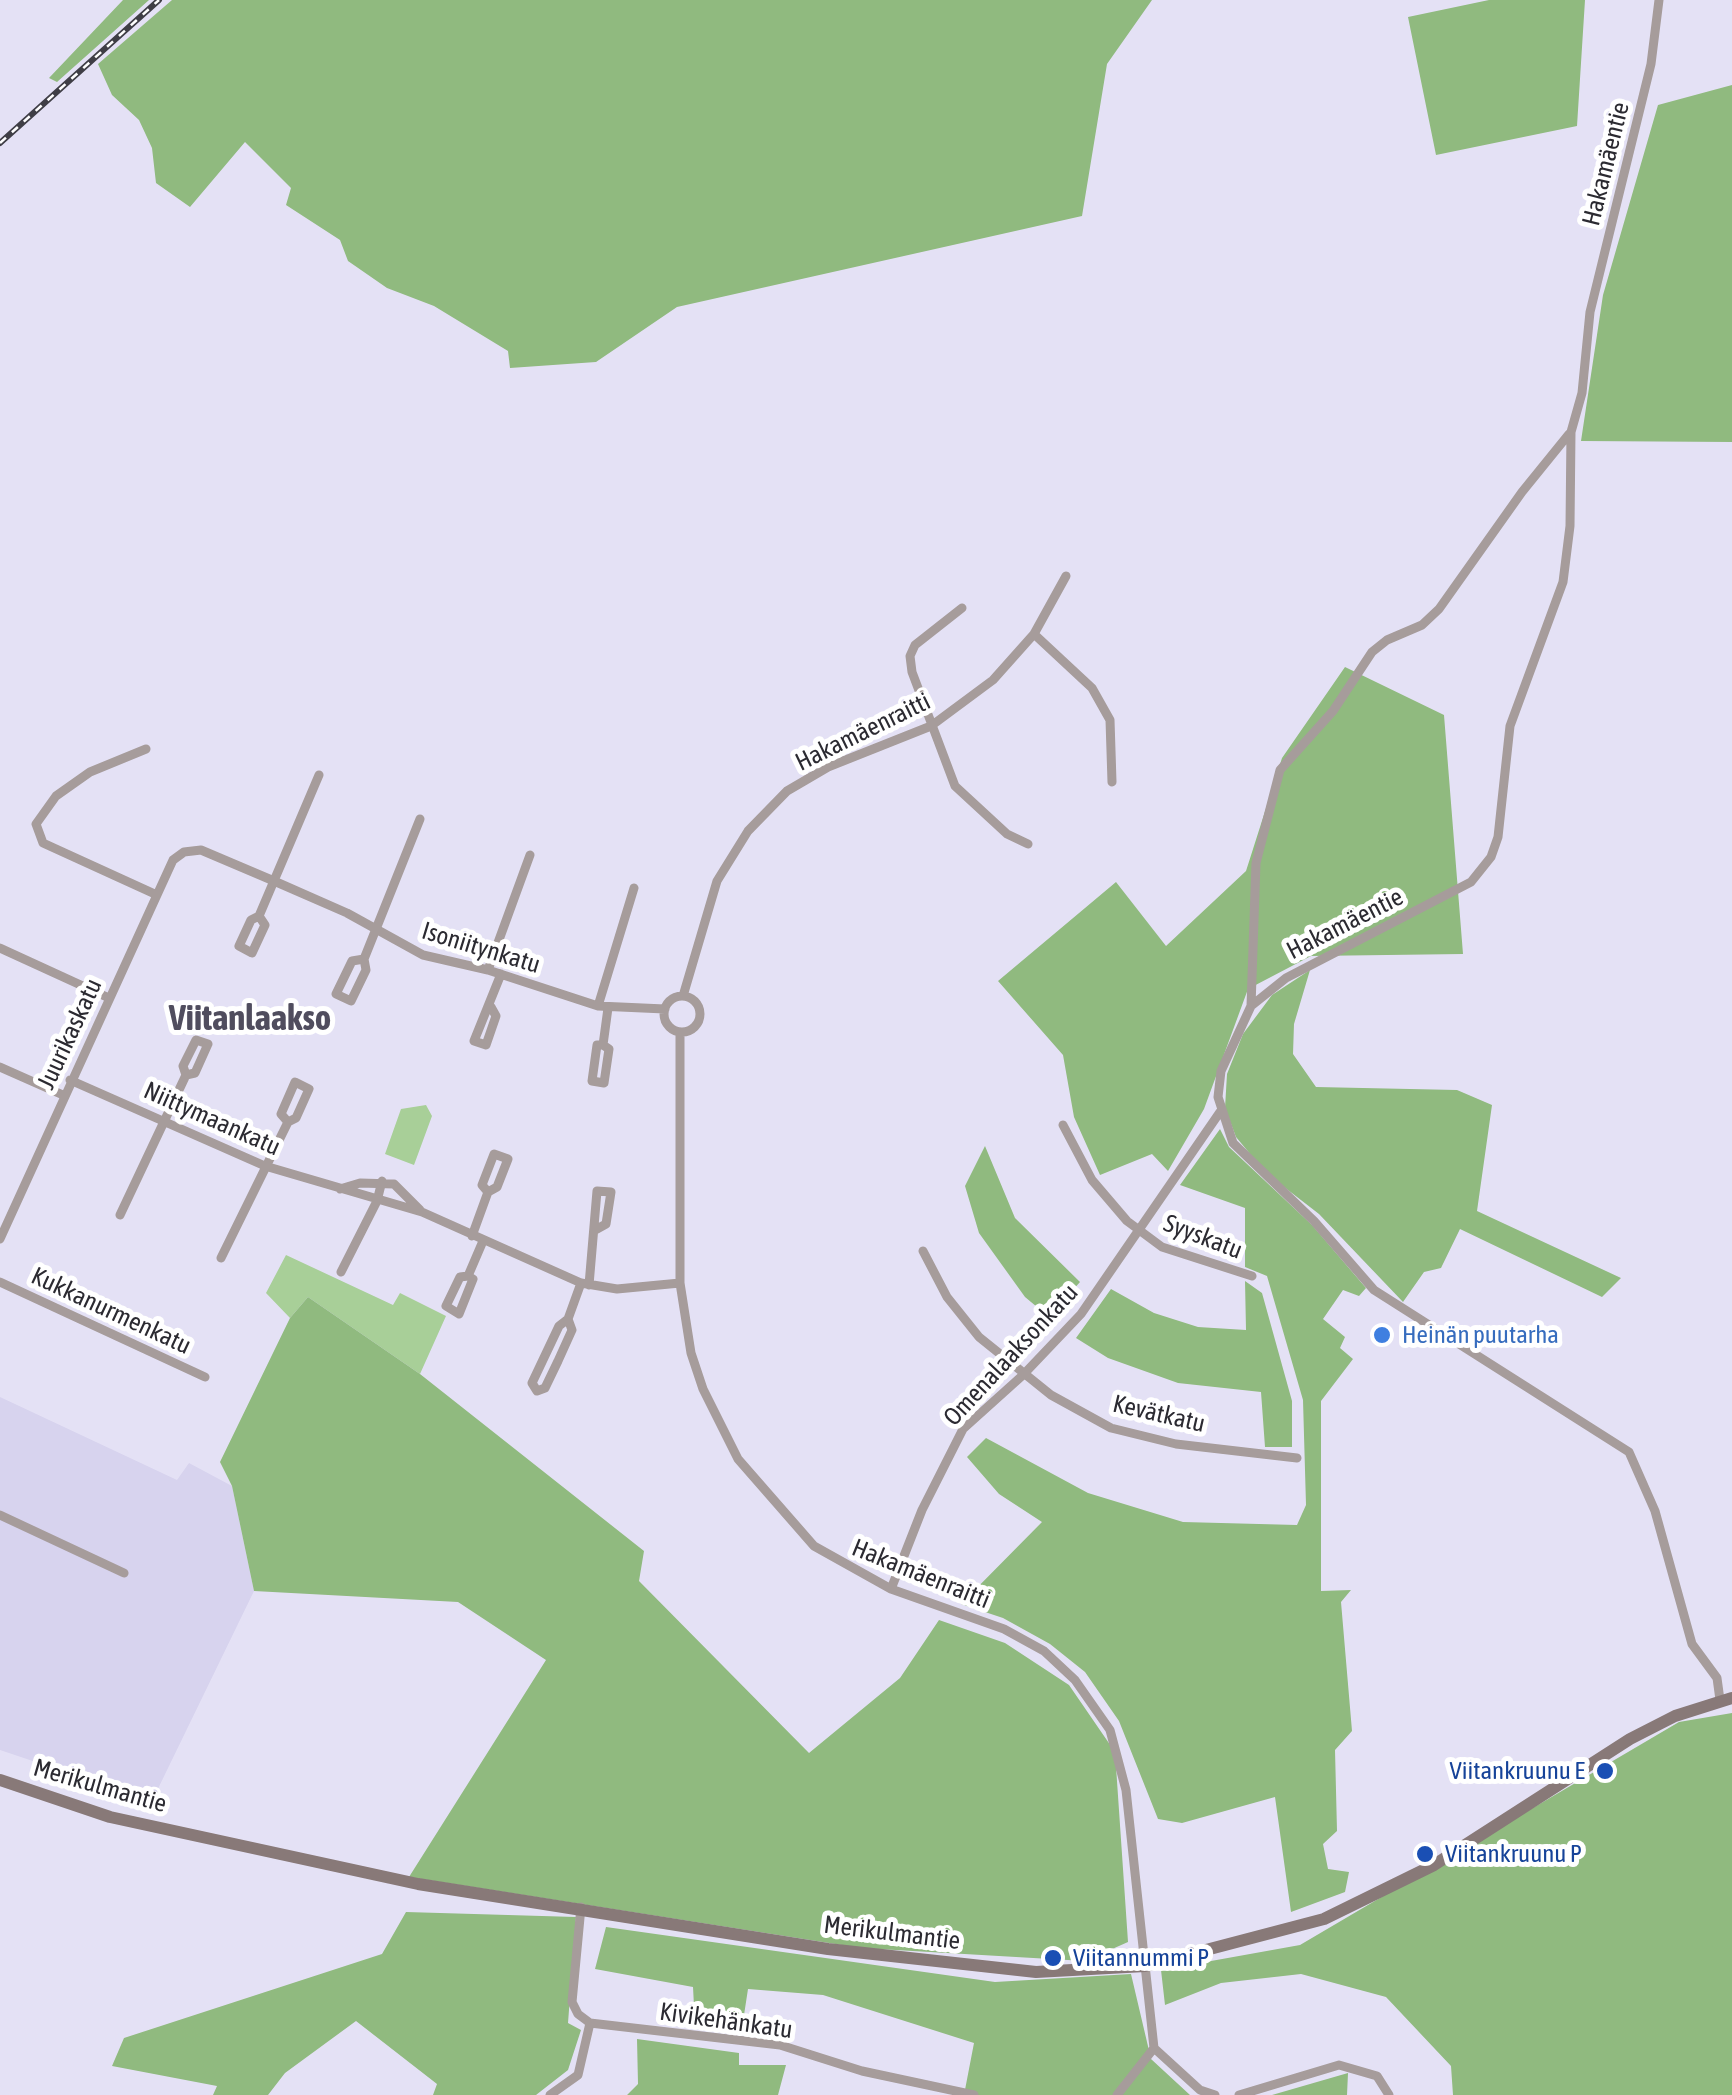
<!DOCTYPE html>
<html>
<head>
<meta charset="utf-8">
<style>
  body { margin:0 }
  canvas { display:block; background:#e4e1f5 }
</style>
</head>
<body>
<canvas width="1732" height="2095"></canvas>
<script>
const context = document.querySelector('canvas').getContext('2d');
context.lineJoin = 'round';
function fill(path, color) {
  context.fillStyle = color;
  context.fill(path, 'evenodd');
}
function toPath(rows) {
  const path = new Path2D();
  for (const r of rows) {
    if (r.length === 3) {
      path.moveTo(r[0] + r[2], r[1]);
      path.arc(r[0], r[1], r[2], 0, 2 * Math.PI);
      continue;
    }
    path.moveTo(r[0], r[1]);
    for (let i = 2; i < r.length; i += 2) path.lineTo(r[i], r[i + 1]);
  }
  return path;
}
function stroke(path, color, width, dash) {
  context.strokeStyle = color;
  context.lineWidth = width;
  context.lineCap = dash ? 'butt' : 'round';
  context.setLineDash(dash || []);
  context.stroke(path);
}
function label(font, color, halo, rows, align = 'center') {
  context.font = font + ' "Asap Condensed",sans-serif';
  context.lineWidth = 10;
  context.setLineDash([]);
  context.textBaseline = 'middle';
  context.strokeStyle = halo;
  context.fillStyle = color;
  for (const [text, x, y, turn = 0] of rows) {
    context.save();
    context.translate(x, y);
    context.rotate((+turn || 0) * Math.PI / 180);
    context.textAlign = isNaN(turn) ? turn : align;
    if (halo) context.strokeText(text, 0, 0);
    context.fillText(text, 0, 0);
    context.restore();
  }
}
fill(toPath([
  [0,1397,177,1480,189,1463,232,1486,254,1591,152,1801,0,1750]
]), '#d7d3ee');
fill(toPath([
  [426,1105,432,1116,414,1165,385,1154,401,1109],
  [286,1255,393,1305,400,1293,446,1316,420,1374,308,1297,290,1318,266,1293]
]), '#a8cf98');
fill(toPath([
  [123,0,149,0,57,82,49,78],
  [172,0,1152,0,1107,64,1082,216,677,307,596,362,510,368,508,351,434,306,387,288,348,261,340,240,286,205,291,188,245,142,190,207,156,183,152,148,139,120,112,95,98,64],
  [1489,0,1585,0,1577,126,1436,155,1408,17],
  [1732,85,1732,442,1581,441,1603,295,1658,105],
  [1345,667,1444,715,1463,954,1311,956,1248,989,1204,1109,1168,1171,1152,1154,1100,1175,1074,1117,1063,1055,998,981,1116,882,1166,946,1246,871,1282,758],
  [1310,970,1294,1024,1293,1054,1316,1087,1457,1090,1492,1105,1477,1211,1621,1278,1602,1297,1460,1229,1441,1268,1424,1272,1403,1302,1319,1214,1266,1173,1236,1137,1225,1108,1227,1074,1243,1034,1272,995],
  [1220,1129,1229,1147,1312,1225,1366,1288,1359,1296,1343,1290,1323,1319,1345,1337,1340,1348,1353,1359,1321,1401,1321,1591,1351,1590,1341,1602,1352,1731,1335,1750,1337,1831,1323,1844,1328,1869,1349,1872,1345,1892,1291,1912,1275,1797,1182,1823,1158,1819,1119,1721,1085,1672,1050,1644,1003,1618,961,1604,1042,1522,999,1494,967,1457,986,1438,1088,1493,1183,1522,1297,1525,1306,1505,1303,1400,1267,1276,1245,1267,1245,1208,1180,1185],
  [985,1146,1015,1218,1080,1282,1049,1317,1025,1297,979,1233,965,1186],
  [1245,1281,1262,1293,1292,1401,1292,1447,1265,1447,1261,1392,1178,1383,1108,1358,1076,1338,1111,1289,1154,1313,1198,1327,1246,1330],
  [308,1297,420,1374,644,1551,639,1581,809,1753,900,1678,939,1620,1005,1643,1069,1685,1115,1752,1128,1942,1085,1961,861,1948,409,1877,546,1660,458,1602,254,1591,232,1486,220,1462,290,1318],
  [1732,1713,1732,2095,1453,2095,1451,2066,1386,1997,1301,1974,1221,1983,1165,2005,1161,1970,1300,1945,1679,1722],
  [406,1912,576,1917,568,2023,581,2030,568,2070,536,2095,433,2095,437,2084,356,2021,285,2073,268,2095,213,2095,217,2086,112,2066,124,2038,382,1954],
  [606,1927,995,1982,1131,1974,1151,2059,1190,2095,964,2095,974,2043,823,1995,748,1989,742,2028,695,2025,693,1987,595,1969],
  [637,2039,739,2053,739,2065,786,2065,778,2095,627,2095,638,2084],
  [1348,2073,1347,2095,1272,2095]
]), '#90ba7f');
stroke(toPath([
  [1659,0,1651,64,1590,312,1582,393,1571,432,1570,526,1563,582,1510,726,1498,837,1491,857,1471,882,1286,978,1251,1006,1221,1071,1218,1097,1233,1143,1314,1221,1374,1290,1629,1452,1655,1511,1692,1644,1717,1678,1720,1700],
  [962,608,915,645,910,656,912,672,955,786,1007,834,1028,844],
  [1034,634,1092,688,1110,720,1112,782],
  [146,749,90,772,56,796,36,824,43,843,157,895],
  [259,916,265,925,252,953,239,946,251,920,259,916,319,775],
  [0,948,109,998],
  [364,959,366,970,351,1001,336,994,352,961,364,959,420,819],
  [488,970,530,855],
  [683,996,717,881,748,831,787,791,828,767,931,726,993,680,1034,634,1066,576],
  [682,1014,18],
  [598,1006,634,888],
  [1251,1006,1256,863,1280,770,1333,711,1372,652,1387,640,1422,625,1439,609,1522,492,1569,434],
  [491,1007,496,1016,486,1045,474,1041,501,974],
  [680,1032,680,1283,691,1353,703,1389,738,1459,814,1546,891,1589,1004,1629,1044,1651,1075,1680,1110,1730,1126,1790,1154,2048,1117,2095],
  [603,1045,609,1049,604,1083,592,1081,597,1045,603,1045,608,1008],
  [0,1067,63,1095],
  [70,1080,265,1166,422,1212,581,1283,617,1289,680,1283],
  [1063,1125,1092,1180,1127,1221,1162,1247,1252,1276],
  [340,1189,360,1183,394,1184,420,1210],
  [120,1215,186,1075,183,1066,196,1040,208,1044,195,1073,186,1075],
  [472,1236,488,1192,482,1185,494,1154,508,1159,497,1187,488,1192],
  [0,1239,157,895,173,860,184,852,201,850,274,881,347,913,423,955,488,970,598,1006,665,1009],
  [923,1251,947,1297,979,1337,1051,1395,1111,1428,1176,1444,1297,1458],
  [221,1258,288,1122,281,1114,295,1082,309,1089,296,1118,288,1122],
  [341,1272,377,1201,382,1181],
  [468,1276,473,1279,459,1314,446,1306,460,1277,468,1276,483,1241],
  [0,1282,205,1377],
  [589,1285,597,1191,611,1192,606,1224,597,1229],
  [568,1319,572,1330,558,1361,545,1388,537,1391,532,1383,559,1326,568,1319,581,1283],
  [0,1515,124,1573],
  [891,1589,922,1510,963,1429,1023,1375,1081,1314,1220,1112],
  [581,1907,572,2002,578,2014,590,2023,780,2045,862,2071,974,2095],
  [1154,2048,1200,2090,1215,2095],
  [550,2095,578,2075,590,2023],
  [1239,2095,1339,2065,1377,2076,1389,2095]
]), '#a69c9b', 9);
stroke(toPath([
  [0,1780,110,1817,418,1884,828,1949,1036,1972,1145,1966,1324,1919,1434,1865,1630,1739,1675,1716,1732,1698]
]), '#887978', 12);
const rail = toPath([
  [0,143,159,0]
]);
stroke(rail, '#3f3e46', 6);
stroke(rail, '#fff', 2.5, [8]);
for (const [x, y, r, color] of [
  [1382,1335,10,"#3f7fe0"],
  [1605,1771,10,"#1a4fb4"],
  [1425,1854,10,"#1a4fb4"],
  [1053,1958,10,"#1a4fb4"]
]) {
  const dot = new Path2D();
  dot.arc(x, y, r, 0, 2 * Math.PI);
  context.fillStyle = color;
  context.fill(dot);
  stroke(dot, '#fff', 4);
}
label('25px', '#2b2a31', '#fff', [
  ["Hakamäentie",1606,164,-76],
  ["Hakamäenraitti",863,732,-26],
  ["Hakamäentie",1345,924,-27],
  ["Isoniitynkatu",481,948,17],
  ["Juurikaskatu",70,1034,-65],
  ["Niittymaankatu",212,1119,24],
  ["Syyskatu",1203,1237,21],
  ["Kukkanurmenkatu",111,1311,25],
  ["Omenalaaksonkatu",1011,1355,-47],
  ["Kevätkatu",1159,1414,13],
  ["Hakamäenraitti",921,1574,22],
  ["Merikulmantie",100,1786,16],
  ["Merikulmantie",892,1933,7],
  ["Kivikehänkatu",726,2021,8]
]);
label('25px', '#366cbe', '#fff', [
  ["Heinän puutarha",1402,1335]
], 'left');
label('25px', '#164399', '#fff', [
  ["Viitankruunu E",1585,1771,"right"],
  ["Viitankruunu P",1445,1854],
  ["Viitannummi P",1073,1958]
], 'left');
label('bold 35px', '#504d5e', '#fff', [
  ["Viitanlaakso",250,1019]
]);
</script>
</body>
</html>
